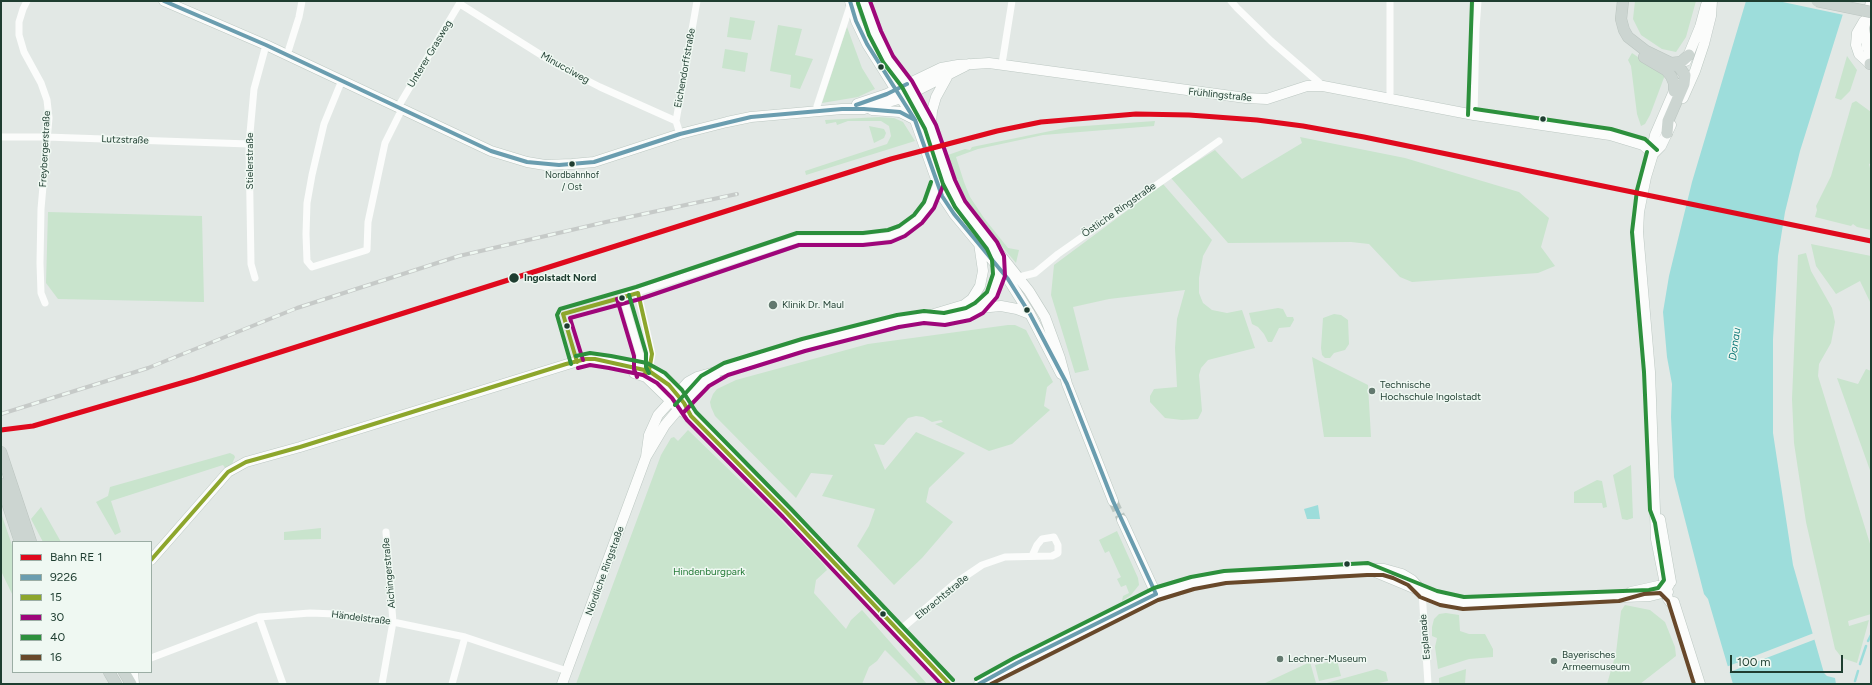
<!DOCTYPE html>
<html>
<head>
<meta charset="utf-8">
<style>
  body { margin:0 }
  #map { position:relative; width:1872px; height:685px; overflow:hidden; background:#e2e8e5; font-family:Figtree,sans-serif }
  canvas { display:block }
  .frame { position:absolute; inset:0; border:2px solid #1e3d30; pointer-events:none }
  .legend { position:absolute; left:12px; top:541px; width:140px; height:132px; box-sizing:border-box; background:#eff8f2; border:1px solid #9bada4; margin:0; padding:5px 7px; list-style:none; font-size:12px; color:#1e3d30 }
  .legend li { display:flex; align-items:center; gap:8px; height:20px }
  .legend b { width:20px; border:1px solid #9bada4 }
  .scale { position:absolute; left:1730px; top:655px; width:113px; height:18px; box-sizing:border-box; border:2px solid #1e3d30; border-top:0; padding-left:5px; font-size:12px; line-height:14px; white-space:nowrap; color:#1e3d30; -webkit-text-stroke:3px #eff8f2; paint-order:stroke }
</style>
</head>
<body>
<div id="map">
<canvas width="1872" height="685"></canvas>
<div class="frame"></div>
<ul class="legend">
<li><b style="height:5px;background:#df091d"></b>Bahn RE 1</li>
<li><b style="height:5px;background:#6a9daf"></b>9226</li>
<li><b style="height:5px;background:#8da62c"></b>15</li>
<li><b style="height:5px;background:#9e067a"></b>30</li>
<li><b style="height:5px;background:#2c903c"></b>40</li>
<li><b style="height:5px;background:#68482a"></b>16</li>
</ul>
<div class="scale">100 m</div>
</div>
<script>
const context = document.querySelector('canvas').getContext('2d');
context.lineJoin = 'round';
function fill(path, color) {
  context.fillStyle = color;
  context.fill(path, 'evenodd');
}
function toPath(rows) {
  const path = new Path2D();
  for (const r of rows) {
    path.moveTo(r[0], r[1]);
    for (let i = 2; i < r.length; i += 2) path.lineTo(r[i], r[i + 1]);
  }
  return path;
}
function stroke(path, color, width, dash) {
  context.strokeStyle = color;
  context.lineWidth = width;
  context.lineCap = dash ? 'butt' : 'round';
  context.setLineDash(dash || []);
  context.stroke(path);
}
function label(font, color, halo, rows, align = 'center') {
  context.font = font + ' Figtree,sans-serif';
  context.lineWidth = 3;
  context.setLineDash([]);
  context.textBaseline = 'middle';
  context.strokeStyle = halo;
  context.fillStyle = color;
  for (const [text, x, y, turn = 0] of rows) {
    context.save();
    context.translate(x, y);
    context.rotate((+turn || 0) * Math.PI / 180);
    context.textAlign = isNaN(turn) ? turn : align;
    if (halo) context.strokeText(text, 0, 0);
    context.fillText(text, 0, 0);
    context.restore();
  }
}
fill(toPath([
  [1635,1,1696,1,1686,37,1676,52,1662,49,1641,35,1633,19],
  [730,17,755,21,751,40,727,37],
  [778,25,802,29,795,55,813,59,800,89,790,87,791,75,770,71],
  [847,27,862,68,875,89,858,97,822,103],
  [725,49,748,53,745,72,722,68],
  [1632,53,1665,75,1650,115,1645,124,1641,126,1637,114,1631,66,1628,60],
  [1847,56,1857,70,1850,91,1841,100,1835,98],
  [1856,101,1871,112,1871,163,1869,164,1871,172,1871,230,1857,227,1853,224,1851,226,1815,217,1817,210,1816,206,1831,176,1852,103],
  [879,117,894,118,903,122,915,141,806,175,805,171,887,144,891,136,889,126,881,121,848,121,837,125,836,122,826,124,825,120],
  [1155,121,1154,126,1043,135,978,149,956,157,964,182,970,197,984,218,1008,248,1019,250,1016,263,989,231,966,199,954,173,948,155,965,149,970,150,972,147,1070,127],
  [869,126,884,129,886,133,884,138,874,143],
  [1300,137,1405,158,1519,192,1549,218,1541,247,1555,266,1538,273,1412,282,1400,277,1369,244,1351,242,1228,243,1171,178,1215,150,1242,179,1302,143],
  [1163,184,1212,240,1203,256,1199,278,1199,293,1203,303,1212,310,1227,313,1242,310,1255,348,1208,360,1201,368,1199,375,1202,411,1198,419,1182,420,1165,418,1150,402,1150,396,1154,389,1177,387,1175,348,1177,319,1185,290,1109,299,1073,307,1089,370,1075,373,1051,295,1054,265],
  [48,212,202,216,204,302,58,299,46,283],
  [1811,244,1871,256,1871,304,1860,281,1836,294,1816,266],
  [1806,253,1811,271,1832,308,1835,322,1831,343,1819,364,1818,376,1871,547,1871,614,1848,621,1849,626,1869,620,1857,663,1842,658,1835,649,1806,522,1794,443,1792,399,1798,255],
  [1278,308,1283,309,1287,317,1293,317,1294,320,1290,327,1279,328,1272,342,1268,342,1264,334,1258,327,1252,324,1249,313],
  [1334,314,1341,315,1348,320,1349,344,1345,350,1334,353,1330,358,1325,358,1322,355,1321,348,1323,318],
  [1008,325,1015,325,1026,330,1053,382,1047,387,1044,406,1050,410,1012,444,989,451,935,424,943,422,941,420,932,422,923,417,916,416,908,418,884,445,874,444,885,470,916,432,965,453,929,488,926,502,953,522,922,558,894,585,857,546,869,526,875,509,822,496,833,475,811,473,796,498,715,416,711,407,710,402,713,394,717,389,736,380,868,344],
  [1312,357,1368,385,1371,437,1324,437],
  [1866,369,1871,371,1871,473,1837,378,1858,384],
  [688,430,777,516,824,565,827,570,816,580,814,593,846,629,851,620,862,610,927,684,919,684,885,650,877,661,869,667,862,684,576,684,661,455,671,438,674,437,678,441],
  [230,453,234,455,235,457,232,464,226,469,223,465,111,501,121,532,115,535,96,502,108,496,110,487],
  [1631,465,1633,518,1627,520,1622,519,1613,475],
  [1597,480,1602,481,1607,507,1603,508,1602,503,1574,503,1574,492],
  [41,507,48,519,61,542,43,542,31,519],
  [1,513,13,548,13,596,1,571],
  [321,528,321,539,284,540,284,532],
  [1117,531,1138,578,1139,585,1131,595,1122,601,1123,596,1129,593,1126,585,1121,587,1117,579,1121,577,1119,573,1109,551,1105,553,1099,540],
  [1625,605,1650,610,1665,622,1675,647,1676,656,1640,684,1607,684,1616,653,1621,611],
  [1446,613,1459,615,1460,631,1469,634,1485,634,1493,649,1493,657,1469,659,1438,669,1435,647,1437,638,1432,636,1432,627,1434,619,1439,614],
  [1337,660,1341,676,1319,681,1315,665],
  [1310,662,1316,683,1263,684],
  [1377,669,1386,672,1388,681,1374,684,1323,684],
  [1466,669,1465,684,1439,684,1439,678]
]), '#c9e4cd');
fill(toPath([
  [1746,1,1847,1,1800,151,1785,212,1778,256,1773,339,1773,433,1793,565,1824,673,1827,676,1835,678,1836,684,1733,684,1708,599,1704,594,1674,477,1671,417,1672,384,1667,357,1663,312,1669,276,1692,182],
  [1318,505,1320,519,1307,519,1304,509]
]), '#9ddddb');
fill(toPath([
  [1778,1,1849,1,1844,15],
  [1814,633,1816,639,1727,673,1726,667]
]), '#e2e8e5');
stroke(toPath([
  [1868,641,1871,635],
  [1860,664,1866,646],
  [1855,681,1858,671]
]), '#9ddddb', 2.5);
stroke(toPath([
  [1113,501,1122,520]
]), '#bbc6c1', 10, [10, 5]);
const secondary = toPath([
  [164,1,266,45,491,151,527,162,545,165,572,164,594,162,680,134,727,122,751,117,842,109,864,109,902,98,969,64],
  [850,1,856,21,867,44,915,120,942,196,954,214,1008,279,1030,314,1061,374],
  [864,1,875,33,888,59,907,84,931,127,949,182,960,204,1029,291,1045,317,1060,358,1067,384,1113,501],
  [1871,2,1864,28,1867,47,1871,54],
  [1864,21,1857,33,1856,45,1859,54,1870,64],
  [1686,61,1700,27,1706,5],
  [1683,98,1695,71,1704,44,1711,16,1712,1],
  [857,104,887,94,941,68,958,65,989,63,1246,98,1267,99,1307,86,1323,86,1474,115,1610,135,1643,145,1653,154],
  [872,110,900,112,914,119],
  [931,125,932,111,936,97,947,77],
  [1671,125,1661,146,1653,154,1646,177,1639,212,1638,232,1650,372,1656,539,1668,599,1676,609],
  [1653,154,1652,148,1655,135,1677,84],
  [979,308,1001,306,1017,309,1030,314],
  [928,317,944,319,968,314,979,308,992,295,999,275,999,265],
  [634,373,646,377,679,409,695,420,787,513,949,684],
  [646,457,649,435,658,415,688,382,697,377,726,369,803,345,898,321,924,317,964,305,972,299,980,286,983,271,979,243],
  [1660,519,1671,582],
  [1122,520,1156,594],
  [151,560,228,472,246,462,300,447,581,360,595,359,649,371,661,378,677,394,691,416],
  [1375,572,1435,597,1463,603,1650,596,1662,593,1669,585],
  [1631,592,1658,586,1668,592],
  [1674,602,1700,684],
  [133,672,134,684],
  [562,684,646,457,665,425,693,392,705,381,715,376],
  [979,684,1017,663,1156,594,1193,583,1225,577,1347,569,1384,569,1402,574,1412,580,1422,591]
]);
const primary = toPath([
  [1623,1,1621,19,1624,30,1628,37,1646,51,1679,67,1685,75,1684,84,1668,121,1667,133],
  [1644,57,1666,70,1671,76,1674,83,1674,91],
  [1672,63,1681,62,1689,55],
  [1870,64,1871,64],
  [1,452,31,542],
  [1,484,20,542],
  [109,672,116,684],
  [124,672,131,684]
]);
stroke(secondary, '#bdc8c3', 11);
stroke(primary, '#bbc5c0', 12);
stroke(toPath([
  [27,1,23,9,19,22,19,35,24,52,41,83,47,100,49,118,41,209,40,263,41,293,45,303],
  [1231,1,1237,8,1271,41,1323,86],
  [460,4,557,65,600,87,676,121],
  [287,55,299,17,302,1],
  [1002,64,1012,1],
  [342,80,324,124,312,175,307,203,306,234,307,261,312,267,367,250,368,222,385,143,402,109],
  [1390,100,1390,1],
  [398,107,461,1],
  [817,112,817,106,851,3],
  [1474,115,1476,29,1478,1],
  [680,134,676,121,697,1],
  [1,137,46,137,249,144],
  [1019,277,1035,273,1058,254,1219,141],
  [255,278,251,264,249,144,254,89,266,45],
  [638,293,652,354,649,371,643,375,640,368,640,355,623,297,798,239,863,239,889,236,902,231,918,219,929,205,937,184],
  [1422,591,1428,684],
  [259,617,283,684],
  [899,631,954,584,982,565,1005,557,1052,556,1058,553,1058,545,1054,537,1042,539,1037,545,1032,556],
  [151,658,259,617,310,613,336,614,393,622,465,637,567,671],
  [382,684,393,622,386,532],
  [452,684,465,637]
]), '#fbfcfb', 7);
stroke(secondary, '#fbfcfb', 10);
stroke(primary, '#ccd5d1', 11);
const rail = toPath([
  [1,414,148,368,297,308,459,256,606,222,737,194]
]);
stroke(rail, '#c6cac8', 4);
stroke(rail, '#eff8f2', 2.5, [8]);
const primaryBridge = toPath([
  [1817,1,1871,12]
]);
stroke(primaryBridge, '#bbc5c0', 12, []);
stroke(primaryBridge, '#ccd5d1', 11);
stroke(toPath([
  [164,1,266,45,491,151,527,162,559,165,594,162,680,134,751,117,842,109,864,109,900,112,915,120],
  [850,1,856,21,867,44,915,120,942,196,954,214,1008,279,1030,314,1067,384,1113,501,1156,594],
  [856,105,887,94,907,84],
  [979,684,1017,663,1156,594]
]), '#6a9daf', 4);
stroke(toPath([
  [638,293,652,354,649,371,643,375],
  [577,362,563,314,638,293],
  [151,560,228,472,246,462,300,447,566,364,586,359,595,359,649,371,669,385,684,403,691,416,787,513,949,684]
]), '#8da62c', 4);
stroke(toPath([
  [617,299,634,356,634,369,637,377],
  [583,360,570,318,640,299,799,245,863,245,891,242,905,236,922,223,934,208,943,186],
  [578,368,590,365,609,368,643,375,657,383,672,398,687,420,783,517,941,684],
  [683,413,709,386,728,375,805,351,899,327,924,323,945,325,970,320,983,313,997,297,1005,276,1004,256,997,242,965,201,955,180,936,125,912,81,893,56,881,31,870,1]
]), '#9e067a', 4);
stroke(toPath([
  [1475,109,1611,129,1645,139,1657,150],
  [1468,115,1472,1],
  [629,295,646,353,646,367,649,373],
  [576,356,590,353,611,356,647,363,665,373,682,390,696,412,791,509,953,680],
  [571,364,557,315,560,309,636,287,797,233,863,233,888,230,899,226,914,215,924,202,931,182],
  [675,405,701,376,724,363,802,339,897,315,924,311,944,313,966,308,975,303,987,292,993,274,992,260,987,249,955,207,943,184,925,129,902,87,883,62,869,35,858,3],
  [976,679,1014,658,1154,588,1191,577,1224,571,1368,563,1437,591,1464,597,1649,590,1658,588,1664,580,1655,523,1650,510,1644,372,1632,232,1637,190,1647,152]
]), '#2c903c', 4);
stroke(toPath([
  [991,684,1158,600,1194,589,1226,583,1367,575,1383,575,1393,578,1408,585,1420,597,1440,605,1463,609,1619,601,1644,594,1660,593,1668,601,1694,684]
]), '#68482a', 4);
stroke(toPath([
  [1,430,33,426,195,379,891,159,997,131,1041,122,1136,114,1189,115,1257,120,1303,126,1364,137,1871,241]
]), '#df091d', 5);
for (const [x, y, r, color] of [
  [881,67,3.5,"#1e3d30"],
  [1543,119,3.5,"#1e3d30"],
  [572,164,3.5,"#1e3d30"],
  [514,278,5.5,"#1e3d30"],
  [622,298,3.5,"#1e3d30"],
  [773,305,5,"#63796f"],
  [1027,310,3.5,"#1e3d30"],
  [567,326,3.5,"#1e3d30"],
  [1372,391,4,"#63796f"],
  [1347,564,3.5,"#1e3d30"],
  [883,614,3.5,"#1e3d30"],
  [1280,659,4,"#63796f"],
  [1554,661,4,"#63796f"]
]) {
  const dot = new Path2D();
  dot.arc(x, y, r, 0, 2 * Math.PI);
  context.fillStyle = color;
  context.fill(dot);
  stroke(dot, '#eff8f2', 1.5);
}
label('9px', '#1e3d30', '#eff8f2', [
  ["Nordbahnhof",572,175],
  ["/ Ost",572,187]
]);
label('10px', '#1e3d30', '#eff8f2', [
  ["Unterer Grasweg",430,54,-59],
  ["Minucciweg",565,68,29],
  ["Eichendorffstraße",685,68,-80],
  ["Frühlingstraße",1220,95,6],
  ["Lutzstraße",125,140,2],
  ["Freybergerstraße",45,149,-87],
  ["Stielerstraße",250,161,-90],
  ["Östliche Ringstraße",1119,210,-35],
  ["Nördliche Ringstraße",605,571,-70],
  ["Aichingerstraße",389,573,-95],
  ["Elbrachtstraße",942,597,-39],
  ["Händelstraße",361,618,7],
  ["Esplanade",1425,637,-95]
]);
label('bold 10px', '#1e3d30', '#eff8f2', [
  ["Ingolstadt Nord",524,278]
], 'left');
label('10px', '#1e3d30', '#eff8f2', [
  ["Klinik Dr. Maul",782,305],
  ["Technische",1380,385],
  ["Hochschule Ingolstadt",1380,397],
  ["Bayerisches",1562,655],
  ["Armeemuseum",1562,667],
  ["Lechner-Museum",1288,659]
], 'left');
label('10px', '#237936', '#eff8f2', [
  ["Hindenburgpark",709,572]
]);
label('italic 11px', '#117a7a', '#eff8f2', [
  ["Donau",1735,344,-82]
]);
</script>
</body>
</html>
